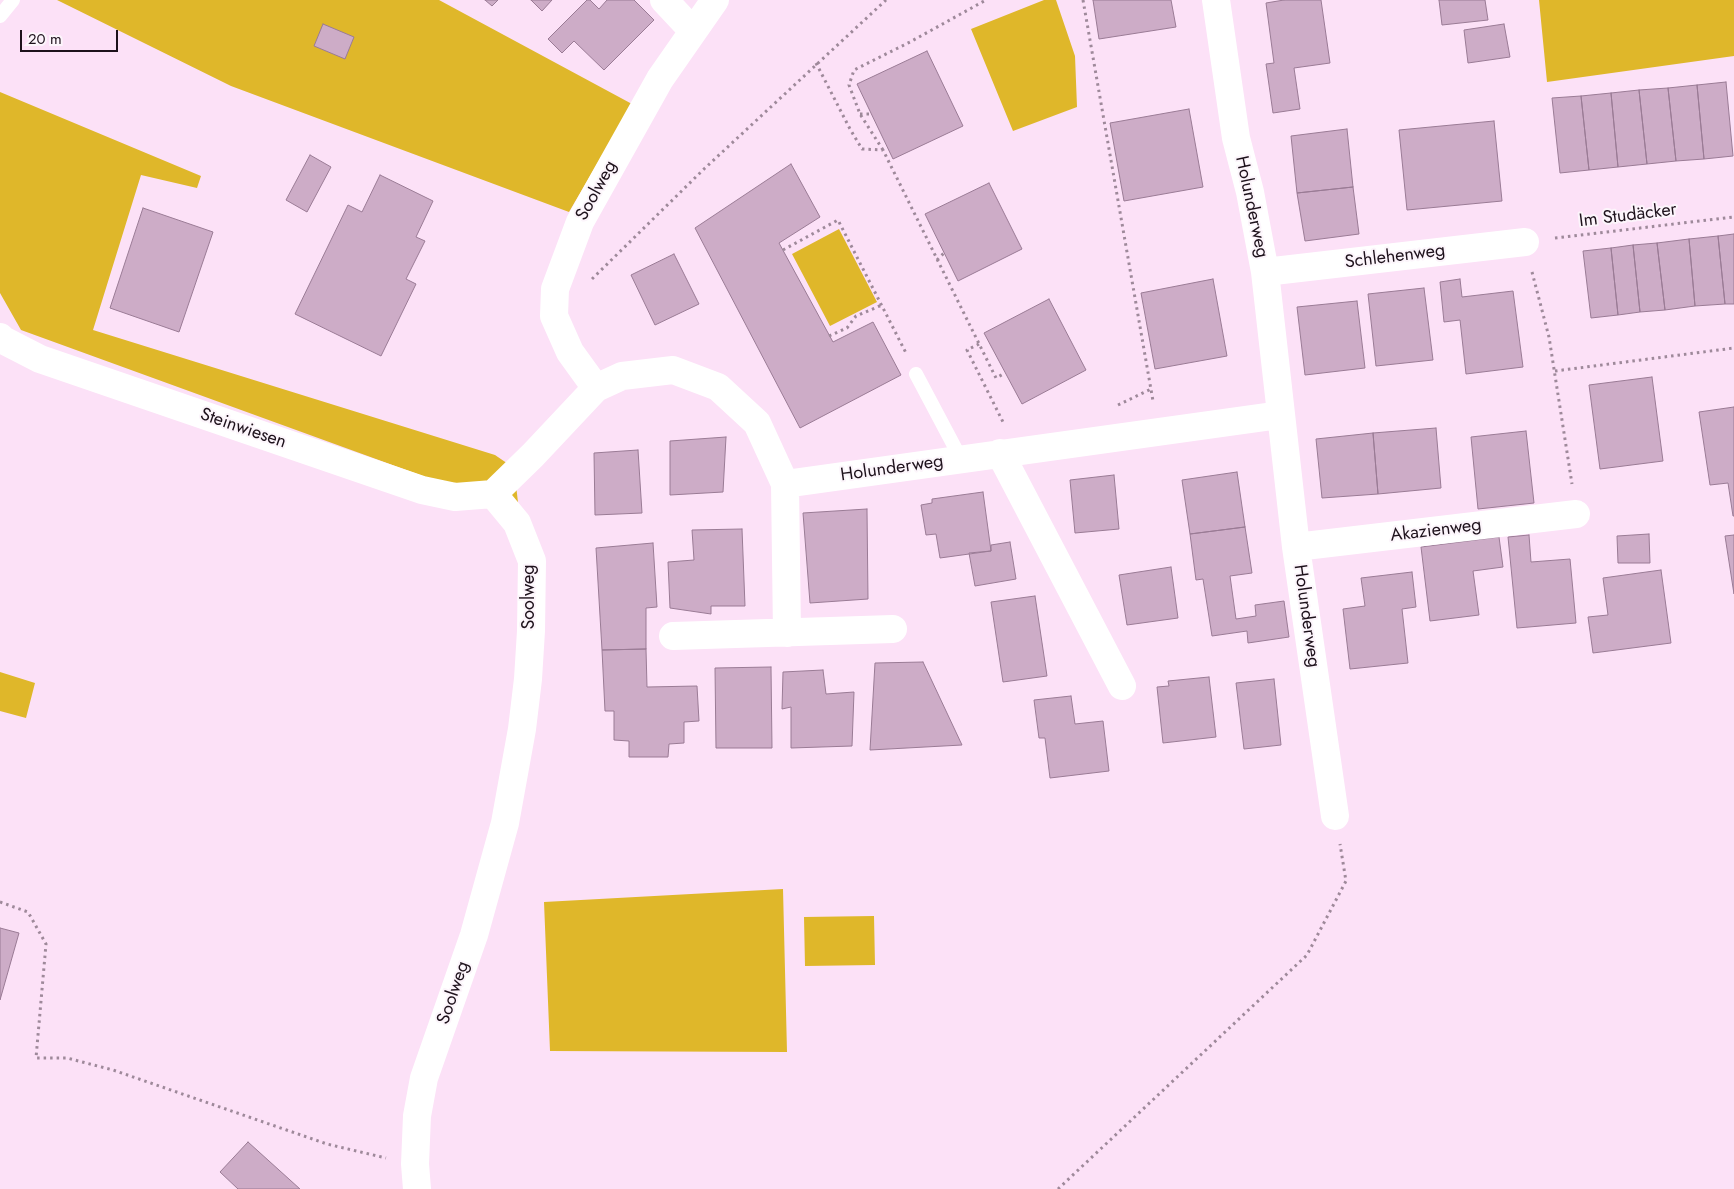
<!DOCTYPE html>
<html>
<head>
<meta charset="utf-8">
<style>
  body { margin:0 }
  #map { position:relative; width:1734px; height:1189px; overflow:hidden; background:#fce1f7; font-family:Jost,sans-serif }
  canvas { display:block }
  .scale { position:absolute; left:20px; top:30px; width:98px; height:22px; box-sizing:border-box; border:2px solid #1d111b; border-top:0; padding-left:6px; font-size:15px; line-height:18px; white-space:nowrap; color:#1d111b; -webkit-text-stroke:4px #fcf5fb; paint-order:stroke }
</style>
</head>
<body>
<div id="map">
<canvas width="1734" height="1189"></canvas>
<div class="scale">20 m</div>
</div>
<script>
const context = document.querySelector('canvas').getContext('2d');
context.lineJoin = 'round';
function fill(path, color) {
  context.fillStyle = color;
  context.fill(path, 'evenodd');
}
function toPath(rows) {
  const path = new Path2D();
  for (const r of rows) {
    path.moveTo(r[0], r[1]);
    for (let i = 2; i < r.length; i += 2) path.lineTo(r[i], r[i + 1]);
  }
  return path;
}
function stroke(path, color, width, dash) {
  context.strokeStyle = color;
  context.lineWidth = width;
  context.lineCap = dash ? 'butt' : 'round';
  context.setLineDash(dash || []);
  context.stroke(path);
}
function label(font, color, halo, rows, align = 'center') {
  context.font = font + ' Jost,sans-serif';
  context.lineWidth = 4;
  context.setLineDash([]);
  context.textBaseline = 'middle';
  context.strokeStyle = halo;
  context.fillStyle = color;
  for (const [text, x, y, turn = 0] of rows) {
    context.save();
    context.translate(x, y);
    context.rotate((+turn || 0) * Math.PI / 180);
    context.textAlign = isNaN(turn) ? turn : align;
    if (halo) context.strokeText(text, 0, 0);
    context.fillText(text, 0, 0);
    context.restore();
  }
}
fill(toPath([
  [57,0,439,0,632,104,569,212,231,86],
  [1044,0,1056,0,1075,56,1077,107,1013,131,971,29],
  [1539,0,1734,0,1734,56,1547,82],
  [0,92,201,176,197,188,141,175,93,330,495,455,514,468,519,511,21,330,0,293],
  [839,229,877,302,830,326,792,254],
  [0,672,35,683,26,718,0,711],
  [783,889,787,1052,550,1051,544,902],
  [874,916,875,965,805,966,804,917]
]), '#dfb72a');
const building = toPath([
  [485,0,498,0,492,6,485,0],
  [531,0,552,0,542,11,531,0],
  [587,0,590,0,599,9,607,0,634,0,654,20,604,70,574,41,562,53,548,39,587,0],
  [1093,0,1171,0,1176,27,1099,39,1093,0],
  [1284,0,1321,0,1330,63,1294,68,1300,109,1273,113,1266,64,1274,63,1266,3,1284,0],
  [1439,0,1485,0,1488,20,1442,25,1439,0],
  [323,24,354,37,345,59,314,46,323,24],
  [1504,24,1510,57,1468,63,1464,30,1504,24],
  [927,51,963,126,893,159,857,84,927,51],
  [1726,82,1733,156,1704,159,1697,85,1726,82],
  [1697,85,1704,159,1676,161,1668,88,1697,85],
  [1668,88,1676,161,1647,164,1639,90,1668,88],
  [1639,90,1647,164,1618,167,1611,93,1639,90],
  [1611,93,1618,167,1589,170,1581,96,1611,93],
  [1581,96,1589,170,1560,173,1552,98,1581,96],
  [1189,109,1203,187,1124,201,1110,123,1189,109],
  [1494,121,1502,201,1407,210,1399,130,1494,121],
  [1347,129,1353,187,1297,193,1291,136,1347,129],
  [310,155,331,167,307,212,286,200,310,155],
  [791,164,820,217,779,243,833,342,873,322,901,375,800,428,695,228,791,164],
  [380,175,433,201,416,237,425,241,406,279,416,284,381,356,295,314,348,205,362,212,380,175],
  [989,183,1022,249,958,281,925,214,989,183],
  [1353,187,1359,234,1305,241,1297,193,1353,187],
  [143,208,213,232,179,332,110,308,143,208],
  [1734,234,1734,304,1725,304,1718,236,1734,234],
  [1718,236,1725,304,1695,306,1689,239,1718,236],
  [1689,239,1695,306,1665,310,1657,243,1689,239],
  [1657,243,1665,310,1640,312,1633,245,1657,243],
  [1633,245,1640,312,1618,315,1611,248,1633,245],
  [1611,248,1618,315,1591,318,1583,251,1611,248],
  [674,254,699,304,655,325,631,275,674,254],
  [1213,279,1227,356,1155,369,1141,293,1213,279],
  [1460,279,1462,297,1513,291,1523,367,1466,374,1460,320,1444,322,1440,282,1460,279],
  [1424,288,1433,360,1376,366,1368,294,1424,288],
  [1049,299,1086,370,1022,404,984,333,1049,299],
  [1357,301,1365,368,1305,375,1297,307,1357,301],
  [1652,377,1663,461,1600,469,1589,385,1652,377],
  [1734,407,1734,516,1733,516,1728,483,1710,485,1699,412,1734,407],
  [1436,428,1441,488,1378,494,1373,433,1436,428],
  [1526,431,1534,503,1478,509,1471,437,1526,431],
  [1373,433,1378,494,1322,498,1316,439,1373,433],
  [726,437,723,492,670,495,670,441,726,437],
  [638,450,642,513,595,515,594,453,638,450],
  [1237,472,1245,527,1190,534,1182,480,1237,472],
  [1114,475,1119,529,1075,533,1070,480,1114,475],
  [983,492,991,551,940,558,936,534,926,535,921,505,932,503,932,499,983,492],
  [867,509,868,599,810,603,803,513,867,509],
  [1245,527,1252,573,1230,576,1236,619,1256,616,1255,605,1284,601,1289,637,1248,643,1247,631,1212,636,1203,579,1196,580,1190,534,1245,527],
  [742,529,745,606,711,606,711,614,670,608,668,562,694,560,692,530,742,529],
  [1649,534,1650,563,1618,563,1617,536,1649,534],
  [1529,535,1531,562,1570,559,1576,623,1517,628,1508,537,1529,535],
  [1734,535,1734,594,1725,536,1734,535],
  [1499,537,1503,567,1473,571,1479,615,1430,621,1421,547,1499,537],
  [1010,542,1016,579,975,586,969,553,991,551,991,545,1010,542],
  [653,543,657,607,646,608,646,649,602,650,596,548,653,543],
  [1171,567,1178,618,1127,625,1119,575,1171,567],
  [1661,570,1671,643,1593,653,1588,617,1608,615,1603,578,1661,570],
  [1412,572,1416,607,1402,609,1408,663,1350,669,1343,609,1365,606,1361,578,1412,572],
  [1035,596,1047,676,1003,682,991,602,1035,596],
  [646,649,647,687,697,686,699,721,684,722,684,743,669,744,668,757,629,757,629,741,614,740,614,711,605,711,602,650,646,649],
  [923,662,962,745,870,750,875,663,923,662],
  [771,667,772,748,716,748,715,668,771,667],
  [823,670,826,694,854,692,852,746,791,748,791,707,782,709,783,672,823,670],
  [1209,677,1216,737,1163,743,1157,687,1169,686,1168,681,1209,677],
  [1274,679,1281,745,1244,749,1236,683,1274,679],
  [1071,696,1075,724,1103,721,1109,771,1050,778,1045,738,1039,738,1034,700,1071,696],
  [0,928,19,933,0,1000,0,928],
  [248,1142,300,1189,238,1189,220,1172,248,1142]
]);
fill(building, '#cdacc7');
stroke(building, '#9a7b95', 1);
stroke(toPath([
  [1083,0,1153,401],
  [816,63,850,129,862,149,883,150,996,378,1005,373],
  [860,114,871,114],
  [883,150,860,114,849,85,854,70,910,42,986,0],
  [1555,238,1734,217],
  [783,250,838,220,906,353],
  [937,260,944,253],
  [1532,272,1549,337,1572,484],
  [592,279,704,169,886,0],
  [829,336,847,328,856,316,882,305],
  [979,344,967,350,1003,422],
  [1555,371,1734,348],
  [1118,405,1151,389],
  [0,902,28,912,46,944,36,1058,67,1058,113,1070,327,1144,386,1158],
  [1058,1189,1307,955,1346,881,1340,844]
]), '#9e899a', 3, [2.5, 4]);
stroke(toPath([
  [0,16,13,0],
  [916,374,961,459]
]), '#fff', 14);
stroke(toPath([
  [664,0,693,31],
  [1216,0,1236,138,1250,192,1265,272,1296,547,1335,816],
  [1265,272,1525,242],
  [0,337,3,340,40,359,422,490,455,497,493,494],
  [596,388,622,376,673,370,718,387,757,423,785,484,1280,415],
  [1000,453,1122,686],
  [785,484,787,633],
  [1296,547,1576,514],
  [673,636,893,629],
  [417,1189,415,1164,417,1116,424,1078,474,935,505,823,522,729,528,679,531,631,532,561,517,523,493,494,533,455,596,388,570,352,554,316,555,289,580,222,660,79,715,0]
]), '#fff', 28);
label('18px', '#1d111b', '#fcf5fb', [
  ["Soolweg",597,191,-61],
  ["Holunderweg",1251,207,78],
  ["Im Studäcker",1628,216,-7],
  ["Schlehenweg",1395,257,-7],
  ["Steinwiesen",243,429,19],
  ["Holunderweg",892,469,-8],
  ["Akazienweg",1436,531,-7],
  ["Soolweg",530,597,-90],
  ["Holunderweg",1306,616,82],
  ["Soolweg",454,993,-71]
]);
</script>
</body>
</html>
